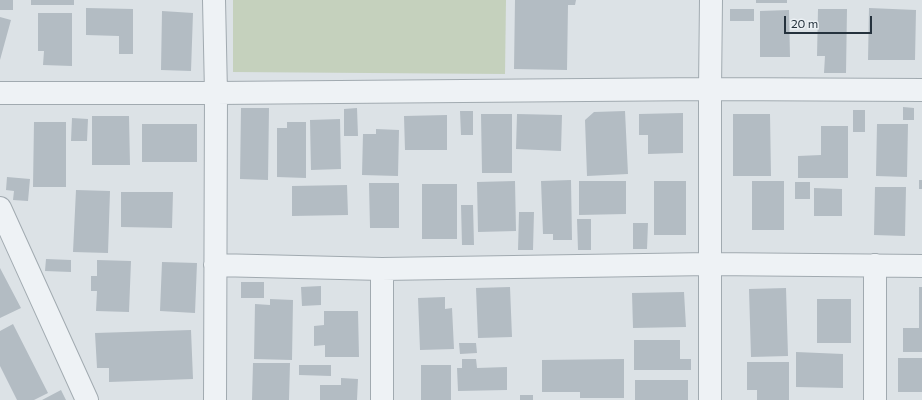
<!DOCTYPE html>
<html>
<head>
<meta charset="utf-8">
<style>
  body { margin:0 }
  #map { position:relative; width:922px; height:400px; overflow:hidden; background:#dce2e6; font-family:Commissioner,sans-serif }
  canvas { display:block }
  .scale { position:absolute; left:784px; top:16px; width:88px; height:18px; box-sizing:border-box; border:2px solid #25323d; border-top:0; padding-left:5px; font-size:12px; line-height:14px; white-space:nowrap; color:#25323d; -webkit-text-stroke:3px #ebf0f4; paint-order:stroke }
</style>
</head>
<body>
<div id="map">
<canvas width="922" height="400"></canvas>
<div class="scale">20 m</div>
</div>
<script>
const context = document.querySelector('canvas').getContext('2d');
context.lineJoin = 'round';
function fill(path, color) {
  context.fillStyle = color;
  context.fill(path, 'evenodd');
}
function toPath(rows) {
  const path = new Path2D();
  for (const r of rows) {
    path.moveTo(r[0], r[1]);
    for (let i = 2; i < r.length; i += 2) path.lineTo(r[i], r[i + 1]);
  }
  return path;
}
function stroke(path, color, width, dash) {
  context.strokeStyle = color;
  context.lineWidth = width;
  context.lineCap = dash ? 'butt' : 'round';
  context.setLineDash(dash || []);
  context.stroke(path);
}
fill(toPath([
  [233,0,506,0,505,74,233,72]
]), '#c5d1bd');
fill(toPath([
  [0,0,13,0,13,10,0,10],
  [31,0,74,0,74,5,31,5],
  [515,0,576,0,575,5,568,5,567,70,514,69],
  [756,0,787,0,787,3,756,3],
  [86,8,133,9,133,54,119,54,119,36,86,35],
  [869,8,916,10,915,60,868,60],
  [730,9,754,9,754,21,730,21],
  [818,9,847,9,846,73,824,73,825,56,817,56],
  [789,10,790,57,760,57,760,11],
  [162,11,193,13,191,71,161,70],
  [38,13,72,13,72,66,43,65,44,51,38,51],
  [0,17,11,20,0,60],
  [903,107,914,108,914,120,903,120],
  [241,108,269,108,268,180,240,179],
  [357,108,358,136,344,136,344,109],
  [853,110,865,110,865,132,853,132],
  [460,111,473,111,473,135,461,135],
  [625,111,628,174,587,176,585,120,594,112],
  [683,113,683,153,648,154,648,135,639,135,639,114],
  [481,114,512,114,512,173,482,173],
  [517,114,562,115,561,151,516,149],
  [733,114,770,114,771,176,733,176],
  [447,115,447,150,405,150,404,116],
  [92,116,129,116,130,165,92,165],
  [72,118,88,119,87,141,71,141],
  [340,119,341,169,311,170,310,120],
  [34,122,66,122,66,187,33,187],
  [287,122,306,122,306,178,277,177,277,128,287,128],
  [142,124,197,124,197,162,142,162],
  [877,124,908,124,907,177,876,176],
  [821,126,848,126,848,178,798,178,798,156,821,155],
  [376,129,399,130,398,176,362,175,363,134,376,134],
  [7,177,30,179,28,201,13,200,14,191,6,190],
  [571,180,572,240,553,240,553,234,543,234,541,181],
  [919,180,922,180,922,189,919,189],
  [515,181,516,231,478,232,477,182],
  [579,181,626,181,626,214,579,215],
  [654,181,686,181,686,235,654,235],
  [752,181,784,181,784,230,752,230],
  [795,182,810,182,810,199,795,199],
  [369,183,399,183,399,228,370,228],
  [422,184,457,184,457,239,422,239],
  [347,185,348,215,292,216,292,186],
  [875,187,906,187,905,236,874,235],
  [814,188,842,189,842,216,814,216],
  [76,190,110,191,108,253,73,252],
  [121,192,173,192,172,228,121,227],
  [461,205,473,205,474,245,462,245],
  [519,212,534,212,533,250,518,250],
  [577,219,591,219,591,250,578,250],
  [633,223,648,223,647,249,633,249],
  [46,259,71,260,71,272,45,271],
  [97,260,131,261,129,312,96,311,97,291,91,291,91,276,97,276],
  [162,262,197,263,195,313,160,311],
  [0,268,21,308,0,318],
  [241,282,264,282,264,298,241,298],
  [321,286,321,305,302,306,301,287],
  [510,287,512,337,478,338,476,288],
  [919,287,922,287,922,352,903,352,903,328,919,328],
  [786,288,788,356,751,357,749,289],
  [684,292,686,327,633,328,632,293],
  [445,297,445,309,452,308,454,349,420,350,418,298],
  [270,299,293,300,292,360,254,359,255,304,270,305],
  [817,299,851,299,851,343,817,343],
  [324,311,358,311,359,357,325,357,325,345,314,346,314,326,324,325],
  [13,324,48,393,34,400,17,400,0,366,0,331],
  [191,330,193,379,109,382,109,368,97,368,95,333],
  [634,340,680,340,680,359,691,359,691,370,634,370],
  [459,343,476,343,477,353,460,354],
  [796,352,843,354,843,388,796,387],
  [898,358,922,358,922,392,898,392],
  [462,359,476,359,477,368,507,367,507,390,458,391,457,368,462,368],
  [624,359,624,398,580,398,580,392,542,392,542,360],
  [747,362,789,362,789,400,757,400,757,390,747,390],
  [253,363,290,363,289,400,252,400],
  [299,365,331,365,331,376,299,375],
  [421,365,451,365,451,400,421,400],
  [341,378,358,379,357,400,320,400,320,385,341,385],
  [635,380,688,380,688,400,635,400],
  [61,390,66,400,42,400],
  [520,395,533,395,533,400,520,400]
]), '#b3bcc3');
const minor = toPath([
  [214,0,216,93,215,400],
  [0,93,216,93,710,89,922,90],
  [0,208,87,400],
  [215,265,382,269,710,264,922,266],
  [382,269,382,400],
  [710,400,710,89,711,0],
  [875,400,875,265]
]);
stroke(minor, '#a1aab0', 24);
stroke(minor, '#eef2f5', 22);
</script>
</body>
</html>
